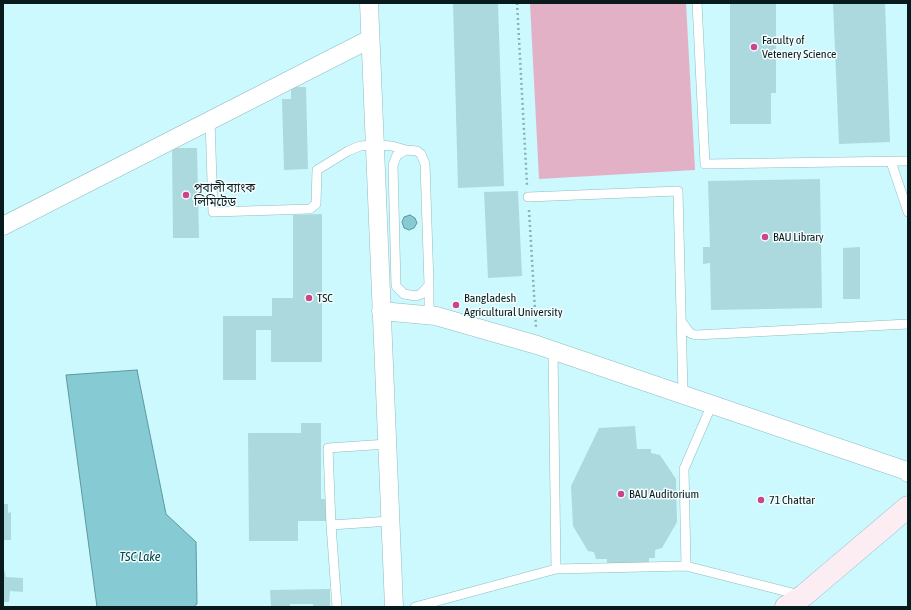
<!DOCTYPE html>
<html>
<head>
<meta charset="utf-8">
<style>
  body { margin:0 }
  #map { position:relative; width:911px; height:610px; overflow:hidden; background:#cbf9fe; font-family:"Asap Condensed",sans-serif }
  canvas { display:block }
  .frame { position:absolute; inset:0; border:4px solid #081a1c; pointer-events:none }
</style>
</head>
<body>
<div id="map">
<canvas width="911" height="610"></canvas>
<div class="frame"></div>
</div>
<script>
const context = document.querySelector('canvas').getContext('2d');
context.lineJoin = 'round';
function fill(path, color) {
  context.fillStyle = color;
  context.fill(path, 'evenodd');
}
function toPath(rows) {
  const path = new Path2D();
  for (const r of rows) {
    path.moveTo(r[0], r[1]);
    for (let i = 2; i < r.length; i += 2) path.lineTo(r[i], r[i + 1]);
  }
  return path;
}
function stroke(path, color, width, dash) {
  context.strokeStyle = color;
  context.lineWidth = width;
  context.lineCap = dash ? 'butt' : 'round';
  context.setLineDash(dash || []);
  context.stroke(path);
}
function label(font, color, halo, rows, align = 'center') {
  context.font = font + ' "Asap Condensed","Noto Sans Bengali",sans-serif';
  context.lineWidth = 3;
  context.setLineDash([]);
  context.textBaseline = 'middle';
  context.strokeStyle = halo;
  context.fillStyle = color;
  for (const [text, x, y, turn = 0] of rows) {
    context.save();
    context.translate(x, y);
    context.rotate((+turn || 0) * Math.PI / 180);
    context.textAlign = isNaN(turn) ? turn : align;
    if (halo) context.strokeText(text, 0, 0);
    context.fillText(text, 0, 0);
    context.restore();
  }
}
fill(toPath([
  [530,3,686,3,695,170,539,179]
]), '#e3b1c5');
const water = toPath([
  [410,215,415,218,417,223,414,228,409,230,404,228,402,222,404,217,410,215],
  [137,370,166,514,196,542,197,604,193,607,97,607,66,375,137,370]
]);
fill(water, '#86cbd3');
stroke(water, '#60969c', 1);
fill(toPath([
  [453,3,498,3,504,186,458,188],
  [730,3,776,3,776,93,771,93,771,124,730,124],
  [833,3,885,3,890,142,839,144],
  [291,87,306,87,308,169,284,170,282,99,291,99],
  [172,148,197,148,199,238,173,238],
  [820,179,822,308,711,310,710,263,703,264,703,247,710,247,708,181],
  [518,191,522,276,488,278,484,192],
  [322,214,322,362,271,362,271,330,256,330,256,380,223,380,223,316,272,316,272,298,293,298,293,215],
  [860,247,860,299,843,299,843,248],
  [301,423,321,423,321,499,328,499,328,521,298,521,298,541,249,541,248,433,301,433],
  [635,426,637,449,651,449,651,453,660,455,676,479,677,522,662,548,655,550,655,558,649,558,649,566,607,565,607,559,596,559,594,552,588,551,573,526,571,486,599,428],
  [3,504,8,504,8,513,11,512,11,540,3,540],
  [3,566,6,577,23,578,23,592,10,591,9,602,3,602],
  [330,589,330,607,313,607,313,604,290,604,290,607,271,607,270,590]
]), '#acd9de');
const lane = toPath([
  [697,3,705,164,908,161],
  [210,120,213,212,310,209,316,204,317,170,348,151,360,146,375,145,392,146,406,150],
  [406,150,417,151,421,154,425,164,429,285,421,294,416,296,404,294,396,286,393,165,397,155,406,150],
  [891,162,908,212],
  [528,197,678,191,683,394],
  [429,285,429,308,436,315],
  [681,321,689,332,692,334,696,335,908,324],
  [553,351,556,569],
  [712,404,684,469,686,566,800,595],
  [387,444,328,448,331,525,390,521],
  [331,525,337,607],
  [415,607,556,569,686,566]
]);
const street = toPath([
  [369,3,394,607],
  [3,226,370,39],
  [381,311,436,316,537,345,907,471,908,473]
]);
const secondary = toPath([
  [786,607,803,596,908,507]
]);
stroke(lane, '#8fbcc1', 10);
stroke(street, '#8fbcc1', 19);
stroke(secondary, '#8fbcc1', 23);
stroke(toPath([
  [517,3,527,185],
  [529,210,536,327]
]), '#8cb1b5', 2.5, [2, 3]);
stroke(lane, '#fff', 9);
stroke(street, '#fff', 18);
stroke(secondary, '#fcedf3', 22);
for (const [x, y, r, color] of [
  [754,47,4,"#ca4589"],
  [186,195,4,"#ca4589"],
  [765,237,4,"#ca4589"],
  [309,298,4,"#ca4589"],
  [456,305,4,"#ca4589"],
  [621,494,4,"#ca4589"],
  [761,500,4,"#ca4589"]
]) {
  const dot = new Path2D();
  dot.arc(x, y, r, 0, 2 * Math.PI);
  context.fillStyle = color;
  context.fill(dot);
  stroke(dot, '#f5feff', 1.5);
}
label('12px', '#081a1c', '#f5feff', [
  ["Faculty of",762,40],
  ["Vetenery Science",762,54],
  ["পূবালী ব্যাংক",194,188],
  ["লিমিটেড",194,202],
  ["BAU Library",773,237],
  ["TSC",317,298],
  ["Bangladesh",464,298],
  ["Agricultural University",464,312],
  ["BAU Auditorium",629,494],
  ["71 Chattar",769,500]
], 'left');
label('italic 13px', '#04464d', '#f5feff', [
  ["TSC Lake",140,557]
]);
</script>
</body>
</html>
